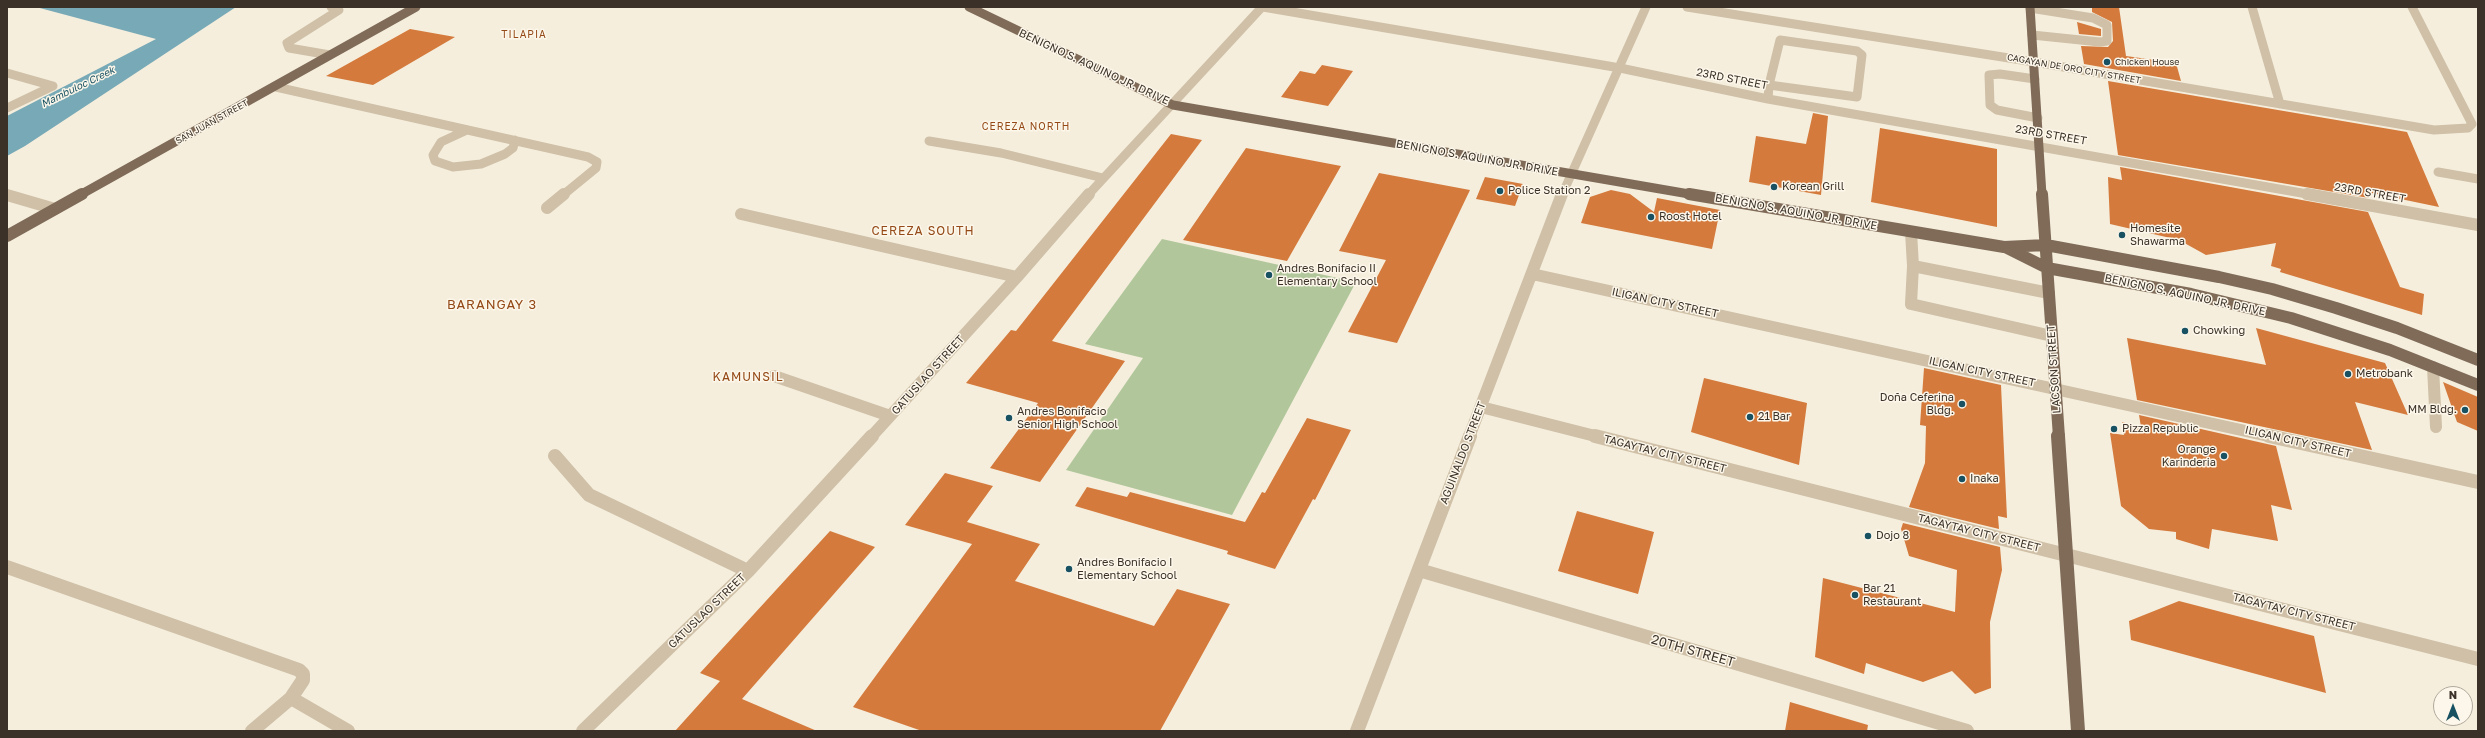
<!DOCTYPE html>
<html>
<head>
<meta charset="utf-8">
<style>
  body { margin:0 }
  #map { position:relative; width:2485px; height:738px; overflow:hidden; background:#f5eedd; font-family:"Golos Text",sans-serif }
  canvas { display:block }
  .frame { position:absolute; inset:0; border:8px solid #3b3128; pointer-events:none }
  .north { position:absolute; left:2433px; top:686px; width:40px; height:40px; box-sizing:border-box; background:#fcf7ea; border:1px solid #afa89c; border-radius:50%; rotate:0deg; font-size:11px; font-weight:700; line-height:16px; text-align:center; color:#3b3128 }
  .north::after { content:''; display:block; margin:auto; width:14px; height:18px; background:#185162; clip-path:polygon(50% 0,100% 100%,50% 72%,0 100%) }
</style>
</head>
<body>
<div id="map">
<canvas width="2485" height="738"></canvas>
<div class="frame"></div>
<div class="north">N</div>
</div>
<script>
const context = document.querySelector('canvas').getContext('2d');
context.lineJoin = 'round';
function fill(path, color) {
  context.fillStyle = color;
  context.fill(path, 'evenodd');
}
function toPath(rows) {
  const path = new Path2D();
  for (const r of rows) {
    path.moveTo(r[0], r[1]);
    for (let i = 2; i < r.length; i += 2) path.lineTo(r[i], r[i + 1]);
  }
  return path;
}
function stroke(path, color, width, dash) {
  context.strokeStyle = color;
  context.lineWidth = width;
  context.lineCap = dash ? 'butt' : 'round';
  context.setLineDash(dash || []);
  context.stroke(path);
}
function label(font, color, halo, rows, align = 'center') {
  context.font = font + ' "Golos Text",sans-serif';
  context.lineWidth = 3;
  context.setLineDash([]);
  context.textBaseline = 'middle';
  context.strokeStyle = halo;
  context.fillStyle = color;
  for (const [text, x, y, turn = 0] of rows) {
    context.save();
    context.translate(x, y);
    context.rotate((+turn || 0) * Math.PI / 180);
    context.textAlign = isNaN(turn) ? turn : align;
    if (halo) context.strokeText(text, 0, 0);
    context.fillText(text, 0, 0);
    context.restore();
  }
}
fill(toPath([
  [1162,239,1356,282,1232,515,1066,470,1143,358,1085,344]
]), '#b1c79b');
fill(toPath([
  [36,7,236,7,25,146,7,156,7,116,156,39]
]), '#78a9b6');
fill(toPath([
  [2092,7,2119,7,2126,56,2176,63,2181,81,2084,64,2081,46,2108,47,2113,41,2112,22,2092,12],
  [2077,22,2101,29,2101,36,2079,34],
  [410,29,455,37,373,85,326,76],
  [1322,65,1353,71,1328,106,1281,97,1300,71,1315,74],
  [2108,81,2407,132,2439,207,2367,192,2369,198,2118,155],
  [1813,113,1828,116,1821,195,1749,182,1756,136,1806,144],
  [1880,128,1997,149,1997,227,1871,202],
  [1171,134,1202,140,1052,341,1125,361,1040,482,990,468,1038,403,966,383,1011,330,1016,331],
  [1246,148,1341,166,1287,261,1183,240],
  [2120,167,2368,212,2400,287,2424,294,2422,315,2280,272,2281,269,2271,266,2276,243,2206,255,2179,240,2110,224,2108,177,2122,180],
  [1379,173,1470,190,1397,343,1348,332,1386,260,1339,251],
  [1485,177,1523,184,1515,206,1476,199],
  [1611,190,1630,194,1654,212,1657,198,1720,210,1712,249,1581,223,1590,197],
  [2256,328,2385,363,2408,415,2355,402,2372,450,2137,400,2127,338,2266,365],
  [1924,368,2001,385,2007,518,1998,516,1999,529,1909,507,1925,463,1926,426,1920,425],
  [1704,378,1807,403,1799,465,1691,432],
  [2443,382,2478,397,2478,431,2457,422],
  [2139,415,2276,446,2292,510,2271,505,2278,541,2212,529,2209,549,2176,539,2176,532,2149,529,2121,506,2110,433,2124,435,2122,422,2141,427],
  [1307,418,1351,430,1315,500,1313,499,1275,569,1227,554,1228,551,1075,506,1087,487,1127,497,1130,492,1245,522,1262,492,1265,493],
  [945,473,993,486,967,522,1040,544,1015,581,1154,626,1177,589,1230,604,1160,731,922,731,853,707,972,544,905,525],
  [1577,511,1654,532,1638,594,1558,571],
  [1903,523,2000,547,2002,570,1990,622,1991,688,1975,694,1952,671,1923,682,1866,663,1864,674,1815,657,1823,578,1955,612,1957,570,1909,556,1901,529],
  [830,531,875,547,742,699,817,731,675,731,720,681,700,673],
  [2179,601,2314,636,2326,693,2131,640,2129,621],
  [1790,702,1868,725,1867,731,1785,731]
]), '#d47a3c');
stroke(toPath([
  [1263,7,1620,68,1768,99,2313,195],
  [1687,7,2034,62,2434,130,2468,128,2472,124,2412,7],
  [2252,7,2280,104],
  [2030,8,2093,18,2107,25,2107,41,2100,42,2032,35],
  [1780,40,1857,51,1862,55,1857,97,1769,85,1780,40],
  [330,55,289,48,287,43,339,10,331,7],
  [7,73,53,86],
  [2035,79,2000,74,1989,75,1990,105,1997,110,2038,118],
  [276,87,588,157,597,162,596,168,563,195],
  [1768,99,1769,85],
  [7,108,53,86],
  [467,130,441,142,433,155,435,161,453,167,481,164,505,154,513,148,515,140],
  [929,141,1001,153,1103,178],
  [2438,172,2478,179],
  [1088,195,1262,7],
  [1562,195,1646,7]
]), '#cfc0a7', 9);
stroke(toPath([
  [2307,194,2478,225],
  [7,195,55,209],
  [547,208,564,194],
  [741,214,1017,277],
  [1911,232,1913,266,1911,304,2052,336],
  [1913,266,2049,293],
  [1532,274,2273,437],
  [2433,367,2436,427],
  [774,376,890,416],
  [1481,407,1599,437],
  [871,437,1017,277,1089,194],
  [1469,437,1562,194]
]), '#cfc0a7', 12);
stroke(toPath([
  [1595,436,2478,659],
  [2269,436,2478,482],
  [555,456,589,495,748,571],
  [7,567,299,670,303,674,303,680,291,698,348,731],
  [1419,570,1967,731],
  [252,731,291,698],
  [583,731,748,571,872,436],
  [1357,731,1470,436]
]), '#cfc0a7', 14);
stroke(toPath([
  [969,7,1173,105,1695,195],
  [2030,7,2042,195],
  [80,195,416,7]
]), '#7f6b58', 9);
stroke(toPath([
  [1689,194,2004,247,2046,245,2219,277,2272,289,2336,308,2397,328,2478,360],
  [2042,194,2059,437],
  [7,236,82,194],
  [2005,247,2047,268,2191,294,2291,318,2390,350,2478,385]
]), '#7f6b58', 12);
stroke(toPath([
  [2058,436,2078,731]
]), '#7f6b58', 14);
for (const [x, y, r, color] of [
  [2107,62,4,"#185162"],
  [1774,187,4,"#185162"],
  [1500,191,4,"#185162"],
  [1651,217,4,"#185162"],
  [2122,235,4,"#185162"],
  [1269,275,4,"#185162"],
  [2185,331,4,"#185162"],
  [2348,374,4,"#185162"],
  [1962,404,4,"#185162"],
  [2465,410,4,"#185162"],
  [1750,417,4,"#185162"],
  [1009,418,4,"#185162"],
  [2114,429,4,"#185162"],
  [2224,456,4,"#185162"],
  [1962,479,4,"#185162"],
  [1868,536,4,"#185162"],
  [1069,569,4,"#185162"],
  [1855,595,4,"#185162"]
]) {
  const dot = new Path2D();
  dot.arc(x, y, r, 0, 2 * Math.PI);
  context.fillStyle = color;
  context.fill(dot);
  stroke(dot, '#fcf7ea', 1.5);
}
label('9px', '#3b3128', '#fcf7ea', [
  ["Chicken House",2115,62]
], 'left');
label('9px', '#3b3128', '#fcf7ea', [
  ["CAGAYAN DE ORO CITY STREET",2074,69,10],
  ["SAN JUAN STREET",212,122,-29]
]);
context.letterSpacing = '1px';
label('10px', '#944917', '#fcf7ea', [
  ["TILAPIA",524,35],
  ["CEREZA NORTH",1026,127]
]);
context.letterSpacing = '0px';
label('italic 10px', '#185162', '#fcf7ea', [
  ["Mambuloc Creek",78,87,-26]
]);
label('11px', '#3b3128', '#fcf7ea', [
  ["BENIGNO S. AQUINO JR. DRIVE",1094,67,25],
  ["23RD STREET",1732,79,11],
  ["23RD STREET",2051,135,10],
  ["BENIGNO S. AQUINO JR. DRIVE",1477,158,10],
  ["23RD STREET",2370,193,10],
  ["BENIGNO S. AQUINO JR. DRIVE",1796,212,10],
  ["BENIGNO S. AQUINO JR. DRIVE",2185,295,12],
  ["ILIGAN CITY STREET",1665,303,12],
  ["LACSON STREET",2054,369,-94],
  ["ILIGAN CITY STREET",1982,372,12],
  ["GATUSLAO STREET",928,375,-48],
  ["ILIGAN CITY STREET",2298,442,13],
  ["AGUINALDO STREET",1463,453,-69],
  ["TAGAYTAY CITY STREET",1665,454,14],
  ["TAGAYTAY CITY STREET",1979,533,14],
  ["GATUSLAO STREET",707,611,-44],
  ["TAGAYTAY CITY STREET",2294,612,14]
]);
label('11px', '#3b3128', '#fcf7ea', [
  ["Korean Grill",1782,187],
  ["Police Station 2",1508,191],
  ["Roost Hotel",1659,217],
  ["Homesite",2130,229],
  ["Shawarma",2130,242],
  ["Andres Bonifacio II",1277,269],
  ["Elementary School",1277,282],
  ["Chowking",2193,331],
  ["Metrobank",2356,374],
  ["Doña Ceferina",1954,398,"right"],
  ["Bldg.",1954,411,"right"],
  ["MM Bldg.",2457,410,"right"],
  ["Andres Bonifacio",1017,412],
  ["Senior High School",1017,425],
  ["21 Bar",1758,417],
  ["Pizza Republic",2122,429],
  ["Orange",2216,450,"right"],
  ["Karinderia",2216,463,"right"],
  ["Inaka",1970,479],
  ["Dojo 8",1876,536],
  ["Andres Bonifacio I",1077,563],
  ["Elementary School",1077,576],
  ["Bar 21",1863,589],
  ["Restaurant",1863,602]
], 'left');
context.letterSpacing = '1px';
label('12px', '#944917', '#fcf7ea', [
  ["CEREZA SOUTH",923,231],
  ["KAMUNSIL",748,377]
]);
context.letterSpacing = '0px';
context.letterSpacing = '1px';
label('13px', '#944917', '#fcf7ea', [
  ["BARANGAY 3",492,305]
]);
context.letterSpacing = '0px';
label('13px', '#3b3128', '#fcf7ea', [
  ["20TH STREET",1693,651,16]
]);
</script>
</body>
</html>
